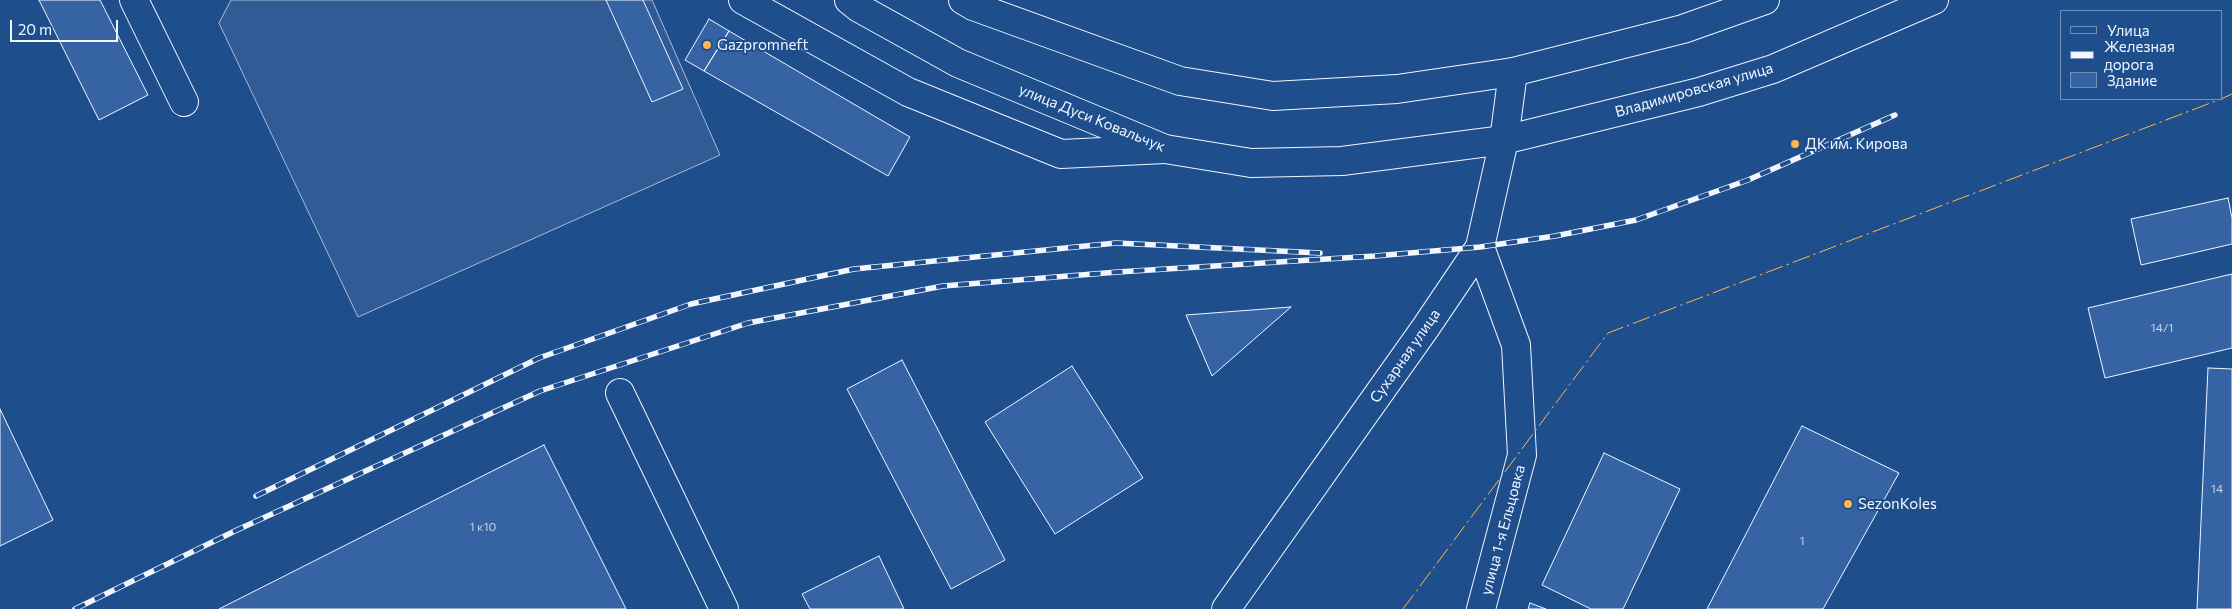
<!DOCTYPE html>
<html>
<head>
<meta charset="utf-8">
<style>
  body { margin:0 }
  #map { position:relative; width:2232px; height:609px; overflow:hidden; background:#1f4e8c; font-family:Commissioner,sans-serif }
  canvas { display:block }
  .legend { position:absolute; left:2060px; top:10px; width:162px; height:90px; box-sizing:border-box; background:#1f4e8c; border:1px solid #7391ba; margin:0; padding:6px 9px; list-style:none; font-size:15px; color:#f2f6ff }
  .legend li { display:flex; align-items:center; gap:10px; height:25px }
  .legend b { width:25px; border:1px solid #7391ba }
  .scale { position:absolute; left:10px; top:20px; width:108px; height:22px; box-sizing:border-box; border:2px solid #f2f6ff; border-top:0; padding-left:6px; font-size:15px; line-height:18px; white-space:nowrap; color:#f2f6ff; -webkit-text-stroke:4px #1f4e8c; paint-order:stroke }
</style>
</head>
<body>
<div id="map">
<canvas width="2232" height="609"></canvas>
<ul class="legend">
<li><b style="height:6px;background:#1f4e8c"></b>Улица</li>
<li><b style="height:6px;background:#f2f6ff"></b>Железная дорога</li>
<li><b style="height:14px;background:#3563a3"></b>Здание</li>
</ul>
<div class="scale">20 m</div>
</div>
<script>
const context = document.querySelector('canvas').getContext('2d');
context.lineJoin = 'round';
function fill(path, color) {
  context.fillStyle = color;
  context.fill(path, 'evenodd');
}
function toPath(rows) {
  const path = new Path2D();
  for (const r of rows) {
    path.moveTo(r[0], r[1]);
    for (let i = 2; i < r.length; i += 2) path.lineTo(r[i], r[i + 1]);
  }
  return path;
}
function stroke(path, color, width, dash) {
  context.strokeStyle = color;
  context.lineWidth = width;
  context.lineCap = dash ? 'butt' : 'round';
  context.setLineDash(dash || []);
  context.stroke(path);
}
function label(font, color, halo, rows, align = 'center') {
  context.font = font + ' Commissioner,sans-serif';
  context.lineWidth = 4;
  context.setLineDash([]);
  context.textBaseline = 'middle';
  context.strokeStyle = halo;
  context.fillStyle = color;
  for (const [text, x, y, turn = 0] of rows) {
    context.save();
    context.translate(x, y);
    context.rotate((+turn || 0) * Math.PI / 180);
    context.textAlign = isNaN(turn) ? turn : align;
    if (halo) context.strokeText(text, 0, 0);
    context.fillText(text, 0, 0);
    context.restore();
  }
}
const built = toPath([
  [231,0,652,0,720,155,358,317,219,23,231,0]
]);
fill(built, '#305b95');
stroke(built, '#a8bbd7', 1);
const building = toPath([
  [39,0,100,0,148,95,99,120,39,0],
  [606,0,643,0,683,89,652,102,606,0],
  [709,19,729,31,704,71,685,60,709,19],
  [729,31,910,137,888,176,704,71,729,31],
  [2228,198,2232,218,2232,244,2141,265,2131,219,2228,198],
  [2232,274,2232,348,2105,378,2088,308,2232,274],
  [1291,307,1212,376,1186,315,1291,307],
  [902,360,1005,560,951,589,847,389,902,360],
  [1072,366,1143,478,1055,534,985,422,1072,366],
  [2208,368,2232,369,2232,609,2197,609,2208,368],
  [0,409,53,520,0,546,0,409],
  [1802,426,1899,473,1823,609,1707,609,1802,426],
  [544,445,626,609,219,609,544,445],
  [1604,453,1680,489,1623,609,1591,609,1542,585,1604,453],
  [879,556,904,609,810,609,802,594,879,556],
  [1530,603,1546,609,1528,609,1530,603]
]);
fill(building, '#3563a3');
stroke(building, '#f2f6ff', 1);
const minor = toPath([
  [134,0,184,102],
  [743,0,908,92,1061,154,1165,149],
  [1480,247,1516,345,1522,455,1481,609],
  [620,393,724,609],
  [1226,609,1426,327,1480,247,1504,140,1513,72]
]);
const major = toPath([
  [849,0,859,8,958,63,1165,149,1251,163,1342,161,1504,140,1699,92,1773,69,1934,0],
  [963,0,973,6,1180,81,1273,96,1397,89,1513,72,1683,29,1765,0]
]);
stroke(minor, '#f2f6ff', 30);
stroke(major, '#f2f6ff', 30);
stroke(minor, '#1f4e8c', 28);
stroke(major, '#1f4e8c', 28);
const rail = toPath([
  [256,496,539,358,691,304,854,269,1116,243,1320,253],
  [75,609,237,530,540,391,748,323,943,286,1118,272,1375,256,1480,247,1555,236,1636,220,1748,180,1895,115]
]);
stroke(rail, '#f2f6ff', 5.5);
stroke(rail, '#1f4e8c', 4, [11]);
stroke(toPath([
  [2221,99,2232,94],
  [1403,609,1608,333,2221,99]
]), '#ffb74d', 1, [18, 4, 2.5, 4]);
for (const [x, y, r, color] of [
  [707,45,5,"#ffb74d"],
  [1795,144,5,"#ffb74d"],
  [1848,504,5,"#ffb74d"]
]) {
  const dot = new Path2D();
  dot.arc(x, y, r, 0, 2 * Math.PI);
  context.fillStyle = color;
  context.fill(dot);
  stroke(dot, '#1f4e8c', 2);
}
label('12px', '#c3d1e8', null, [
  ["14/1",2162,328],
  ["14",2217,489],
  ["1 к10",483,527],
  ["1",1802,541]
]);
label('15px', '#f2f6ff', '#1f4e8c', [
  ["Gazpromneft",717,45],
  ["ДК им. Кирова",1805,144],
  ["SezonKoles",1858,504]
], 'left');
label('15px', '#f2f6ff', '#1f4e8c', [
  ["Владимировская улица",1694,90,-16],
  ["улица Дуси Ковальчук",1092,118,22],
  ["Сухарная улица",1405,356,-55],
  ["улица 1-я Ельцовка",1503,530,-75]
]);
</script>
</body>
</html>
